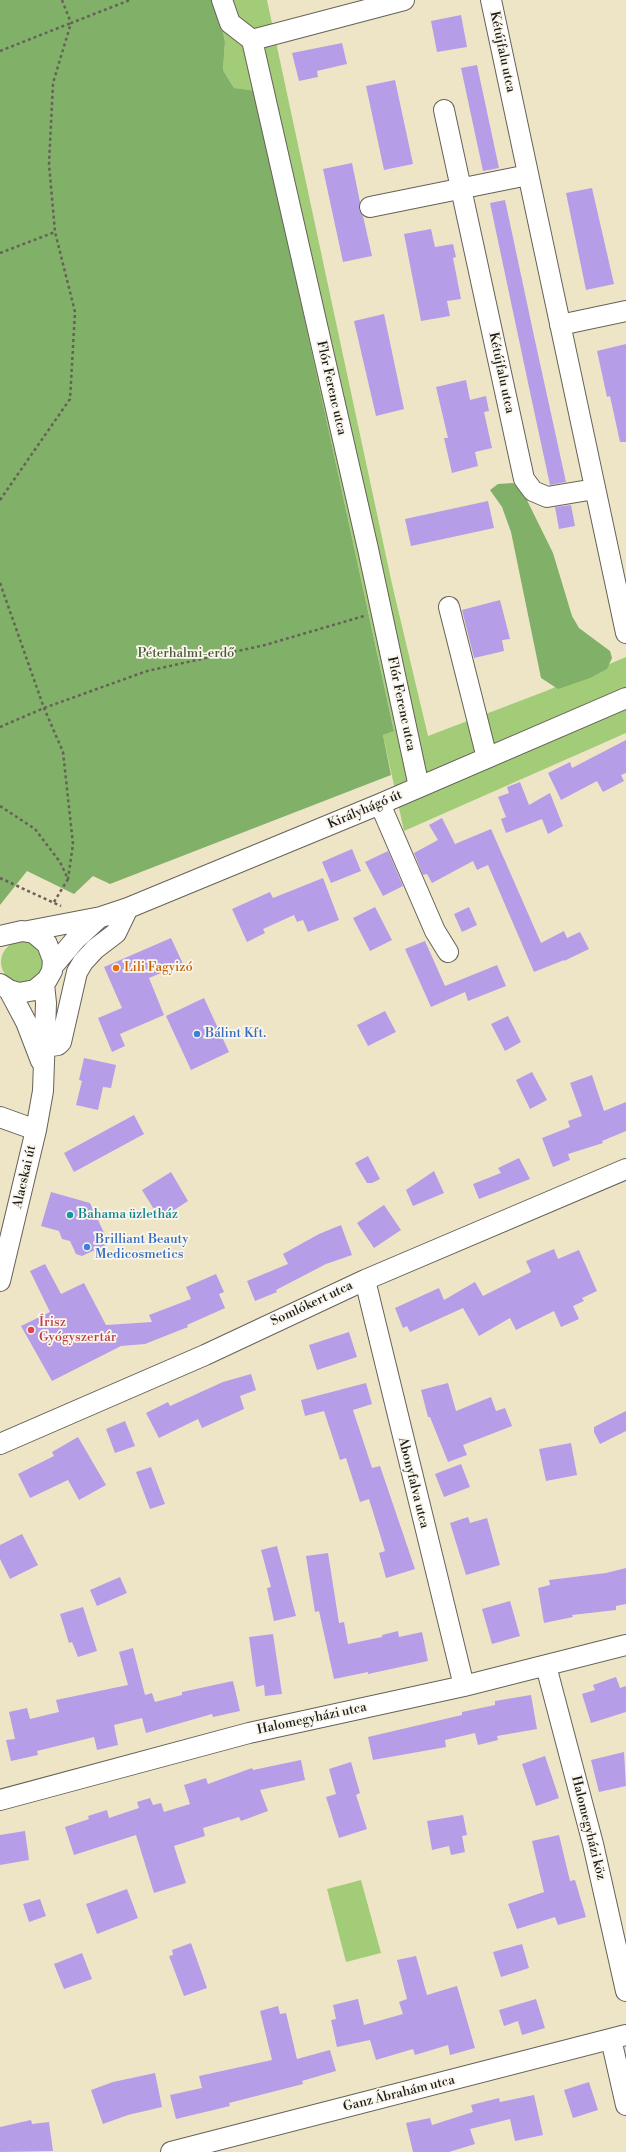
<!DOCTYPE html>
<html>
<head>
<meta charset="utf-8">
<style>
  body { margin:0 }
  canvas { display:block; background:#eee5c7 }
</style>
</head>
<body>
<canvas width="626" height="2152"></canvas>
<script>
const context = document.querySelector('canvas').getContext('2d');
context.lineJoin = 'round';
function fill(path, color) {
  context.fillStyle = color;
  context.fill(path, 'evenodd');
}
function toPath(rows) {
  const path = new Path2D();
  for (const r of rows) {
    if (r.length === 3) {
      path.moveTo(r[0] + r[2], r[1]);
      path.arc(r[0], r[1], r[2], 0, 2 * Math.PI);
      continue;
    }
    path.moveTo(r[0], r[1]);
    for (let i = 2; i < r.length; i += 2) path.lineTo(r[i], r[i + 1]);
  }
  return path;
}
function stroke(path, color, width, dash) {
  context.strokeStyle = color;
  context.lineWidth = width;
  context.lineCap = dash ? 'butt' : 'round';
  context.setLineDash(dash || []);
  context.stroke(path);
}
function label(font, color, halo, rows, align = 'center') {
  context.font = font + ' "Libre Bodoni",serif';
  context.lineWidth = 3.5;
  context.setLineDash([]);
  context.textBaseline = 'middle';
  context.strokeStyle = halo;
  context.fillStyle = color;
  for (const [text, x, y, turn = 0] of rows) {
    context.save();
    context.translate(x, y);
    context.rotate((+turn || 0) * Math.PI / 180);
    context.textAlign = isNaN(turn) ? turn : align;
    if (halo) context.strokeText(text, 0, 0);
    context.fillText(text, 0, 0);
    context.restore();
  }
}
fill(toPath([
  [217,0,267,0,392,584,428,736,546,691,626,657,626,733,404,831,383,735,394,730,255,92,234,88,223,70,225,42],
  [22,962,21],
  [361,1880,381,1953,346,1962,327,1889]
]), '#a2cc78');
fill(toPath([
  [0,0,217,0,225,42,223,70,234,88,255,91,394,731,383,735,391,775,110,884,93,876,74,894,27,871,0,905],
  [513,483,522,490,553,553,572,616,579,628,610,651,612,658,607,669,590,678,558,689,541,678,511,532,502,507,490,490,498,484]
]), '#81b068');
fill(toPath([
  [461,15,467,47,437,52,431,21],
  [342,43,347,64,317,71,318,77,299,81,292,53],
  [477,65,499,168,483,171,461,68],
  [395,80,413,164,384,170,366,86],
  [352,163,360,202,359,210,363,216,372,256,343,262,323,169],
  [592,188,614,284,586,290,566,193],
  [505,200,534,336,566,482,550,485,530,392,490,203],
  [431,229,435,247,453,244,456,257,453,258,461,299,447,301,450,316,421,321,404,234],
  [384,314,404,409,376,416,354,321],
  [626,344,626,442,620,442,610,396,607,397,597,351],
  [466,380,470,400,486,396,489,411,484,412,492,448,475,452,478,466,452,473,444,438,448,438,436,387],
  [488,501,494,528,411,546,405,519],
  [571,505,575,526,559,529,555,507],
  [500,600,510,639,502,640,504,651,474,658,462,610],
  [626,740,626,773,621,775,624,781,603,792,597,781,561,800,548,773,570,762,572,768],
  [520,782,529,805,550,793,563,826,548,834,542,819,506,833,501,819,506,817,498,797,509,793,507,787],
  [442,818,455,844,491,829,541,943,564,931,567,938,580,932,589,949,564,961,564,960,534,972,488,865,477,870,473,861,432,883,427,874,423,875,414,853,438,840,429,825],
  [352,849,361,871,331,883,322,862],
  [388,851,403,886,383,896,365,862],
  [323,878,339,920,308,932,303,920,297,922,294,915,263,929,265,933,247,942,232,909,270,892,273,898],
  [375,907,392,940,370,951,353,918],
  [469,907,477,925,462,932,454,914],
  [171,938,183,964,149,978,164,1015,120,1034,125,1046,112,1052,98,1018,122,1008,104,967],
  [425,941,445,986,497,965,506,986,468,1001,465,992,431,1007,405,949],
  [204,998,229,1052,191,1070,166,1016],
  [385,1011,396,1032,368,1046,357,1025],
  [508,1016,521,1042,505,1051,491,1024],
  [84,1058,116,1065,111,1088,103,1087,98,1110,76,1105,82,1081,79,1080],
  [532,1072,547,1100,530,1109,516,1080],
  [592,1075,604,1111,626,1102,626,1131,602,1141,603,1143,568,1154,570,1160,553,1167,542,1138,570,1127,568,1121,582,1116,570,1083],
  [134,1115,144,1134,74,1172,64,1153],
  [368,1156,380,1179,372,1183,367,1183,355,1163],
  [519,1158,530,1179,479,1199,473,1184,501,1173,498,1168],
  [434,1171,444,1193,413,1206,406,1190],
  [171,1172,188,1201,160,1219,142,1190],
  [51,1192,90,1203,107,1239,106,1245,82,1256,76,1254,70,1241,62,1239,59,1231,41,1226],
  [384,1205,401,1230,374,1248,357,1223],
  [341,1225,352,1255,326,1264,276,1290,277,1292,255,1301,247,1281,288,1264,283,1254,319,1234],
  [554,1249,558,1259,579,1250,597,1291,582,1298,584,1301,573,1306,579,1319,561,1327,554,1311,516,1330,510,1318,479,1336,463,1308,410,1332,407,1326,403,1328,395,1308,439,1288,444,1300,475,1282,483,1296,531,1272,526,1261],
  [45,1264,61,1294,84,1283,106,1325,152,1322,149,1315,191,1299,186,1287,216,1274,224,1292,219,1294,225,1308,187,1325,188,1327,145,1344,121,1346,52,1381,21,1326,50,1312,30,1271],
  [349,1332,357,1357,317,1370,309,1345],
  [251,1374,256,1390,240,1396,244,1409,202,1428,198,1419,159,1438,146,1413,168,1402,170,1406,223,1382],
  [366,1383,372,1404,353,1410,372,1468,380,1466,415,1569,386,1578,379,1553,385,1551,369,1499,360,1502,346,1458,340,1460,324,1411,305,1416,301,1400],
  [448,1383,456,1411,491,1397,496,1411,505,1408,512,1426,463,1445,467,1455,448,1462,430,1417,428,1417,421,1390],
  [626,1411,626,1431,600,1444,594,1432,594,1427],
  [125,1421,135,1446,115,1453,106,1429],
  [78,1437,106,1485,79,1500,68,1480,30,1498,18,1474,54,1456,52,1452],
  [571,1443,577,1475,546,1481,539,1449],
  [461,1464,470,1487,444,1497,435,1474],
  [151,1467,165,1504,150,1509,136,1472],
  [468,1517,470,1523,487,1518,500,1565,466,1575,450,1523],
  [22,1534,38,1565,10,1579,0,1559,0,1545],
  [277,1546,296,1616,274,1621,267,1588,271,1587,261,1550],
  [328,1553,339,1623,344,1622,348,1644,382,1637,382,1635,398,1631,399,1637,422,1632,428,1661,368,1674,368,1672,334,1679,319,1611,315,1612,306,1556],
  [626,1568,626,1604,616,1606,616,1610,572,1615,573,1617,544,1623,538,1588,550,1585,549,1580,606,1573],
  [120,1577,127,1593,97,1606,90,1590],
  [510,1601,520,1636,492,1644,482,1609],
  [83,1607,97,1651,78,1657,72,1642,69,1643,60,1614],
  [273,1634,282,1694,265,1696,264,1685,256,1687,249,1637],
  [133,1648,145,1695,152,1693,155,1702,182,1695,182,1692,233,1681,240,1711,213,1717,212,1714,146,1733,142,1718,114,1725,118,1745,97,1750,94,1737,37,1751,38,1755,11,1761,6,1740,15,1739,9,1712,27,1708,30,1719,59,1712,56,1700,128,1685,119,1652],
  [616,1677,620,1688,626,1686,626,1712,591,1723,582,1694,595,1690,593,1685],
  [531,1695,537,1729,497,1736,498,1740,478,1745,475,1733,445,1740,446,1747,373,1760,368,1737,462,1715,462,1712,495,1705,495,1701],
  [624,1752,626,1786,599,1792,591,1760],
  [545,1756,559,1798,536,1806,522,1764],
  [301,1760,305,1780,260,1790,268,1811,241,1821,239,1817,203,1828,205,1836,174,1846,186,1883,154,1893,136,1835,74,1855,65,1827,89,1819,88,1816,107,1810,109,1818,139,1808,137,1802,150,1798,153,1805,161,1803,164,1812,190,1804,184,1785,206,1778,208,1784,252,1768,253,1770],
  [351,1762,360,1793,356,1795,367,1829,339,1838,326,1797,336,1794,329,1769],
  [463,1815,467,1835,462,1836,465,1852,451,1855,449,1846,432,1850,427,1821],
  [25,1831,29,1860,0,1865,0,1835],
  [559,1835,570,1881,575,1880,586,1917,558,1925,555,1917,517,1929,508,1904,544,1892,532,1841],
  [127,1889,138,1918,97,1934,86,1904],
  [40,1899,46,1916,29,1922,23,1904],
  [191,1943,207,1988,184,1996,169,1956,173,1955,172,1950],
  [522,1944,529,1968,501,1977,493,1952],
  [82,1953,92,1979,64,1989,54,1964],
  [416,1956,427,1995,457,1986,475,2048,450,2055,448,2045,415,2055,413,2049,376,2060,370,2040,337,2047,331,2020,336,2019,333,2005,358,1999,364,2025,403,2014,399,2002,407,1999,397,1960],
  [536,1999,545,2028,522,2035,518,2021,504,2026,499,2010],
  [278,2006,280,2014,286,2013,297,2059,330,2050,336,2071,302,2081,303,2084,229,2103,230,2106,176,2119,170,2095,202,2088,199,2076,272,2060,260,2011],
  [155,2073,162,2107,128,2115,103,2124,91,2090,113,2082],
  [589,2082,598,2110,573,2118,564,2090],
  [534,2095,543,2135,515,2141,510,2119,470,2129,475,2144,449,2152,413,2152,406,2123,430,2118,432,2125,473,2112,471,2105,499,2098,500,2102],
  [31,2120,32,2124,49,2122,53,2151,0,2152,0,2127]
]), '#b59de7');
const minor = toPath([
  [222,0,230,23,252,40,368,549,419,787],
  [491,0,626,633],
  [252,40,404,0],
  [444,110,524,479,533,491,547,497,595,489],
  [370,207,528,175],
  [560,325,626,311],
  [449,607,487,758],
  [380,804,435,931,448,952],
  [28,931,101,917,128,908,380,804,626,698],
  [0,936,22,931,34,933,47,944,53,960,52,971,47,980,35,990,19,993,9,990,0,984],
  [53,966,75,940,99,918],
  [9,990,26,1022,41,1061],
  [45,1047,58,1045,61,1042,77,972,83,962,95,949,116,933,128,908],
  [0,1117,36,1130],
  [365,1280,464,1686],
  [0,1281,36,1130,43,1091,46,1003,44,984],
  [0,1444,205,1355,365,1280,626,1169],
  [546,1666,593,1844,626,1991],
  [0,1800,249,1733,464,1686,626,1645],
  [611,2039,626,2105],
  [171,2152,626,2035]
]);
stroke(minor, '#666258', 22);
stroke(toPath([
  [62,0,71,23,130,0],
  [0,51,71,23],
  [0,253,55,232],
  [0,500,70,399,75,312,55,232,49,164,53,83,71,23],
  [0,583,44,708,63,752,73,844,68,879],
  [0,727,44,708,147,671,265,645,364,616],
  [0,806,35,829,60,862,68,879,54,902],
  [0,878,61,906]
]), '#666258', 2.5, [3, 3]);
stroke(minor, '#fff', 20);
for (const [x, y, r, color] of [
  [116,968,4,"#e8710a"],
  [197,1034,4,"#3f7fe0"],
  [70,1215,4,"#0f9aa8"],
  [87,1247,4,"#3f7fe0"],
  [31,1330,4,"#e0444e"]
]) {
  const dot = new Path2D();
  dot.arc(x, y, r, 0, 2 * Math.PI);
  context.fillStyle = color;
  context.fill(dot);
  stroke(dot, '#fbf7ec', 1.5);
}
label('13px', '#1c1c1c', '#fbf7ec', [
  ["Kétújfalu utca",502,52,78],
  ["Kétújfalu utca",501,373,78],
  ["Flór Ferenc utca",331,388,77],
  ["Flór Ferenc utca",401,704,78],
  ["Királyhágó út",365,810,-23],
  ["Alacskai út",25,1177,-77],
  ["Somlókert utca",312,1304,-25],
  ["Abonyfalva utca",413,1483,76],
  ["Halomegyházi utca",312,1719,-12],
  ["Halomegyházi köz",588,1828,76],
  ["Ganz Ábrahám utca",399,2094,-14]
]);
label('13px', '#4b5a3c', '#fbf7ec', [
  ["Péterhalmi-erdő",186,654]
]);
label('13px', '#c56008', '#fbf7ec', [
  ["Lili Fagyizó",124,968]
], 'left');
label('13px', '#366cbe', '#fbf7ec', [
  ["Bálint Kft.",205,1034],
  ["Brilliant Beauty",95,1240],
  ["Medicosmetics",95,1255]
], 'left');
label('13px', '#0d838f', '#fbf7ec', [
  ["Bahama üzletház",78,1215]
], 'left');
label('13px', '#be3a42', '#fbf7ec', [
  ["Írisz",39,1323],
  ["Gyógyszertár",39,1338]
], 'left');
</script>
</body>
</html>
